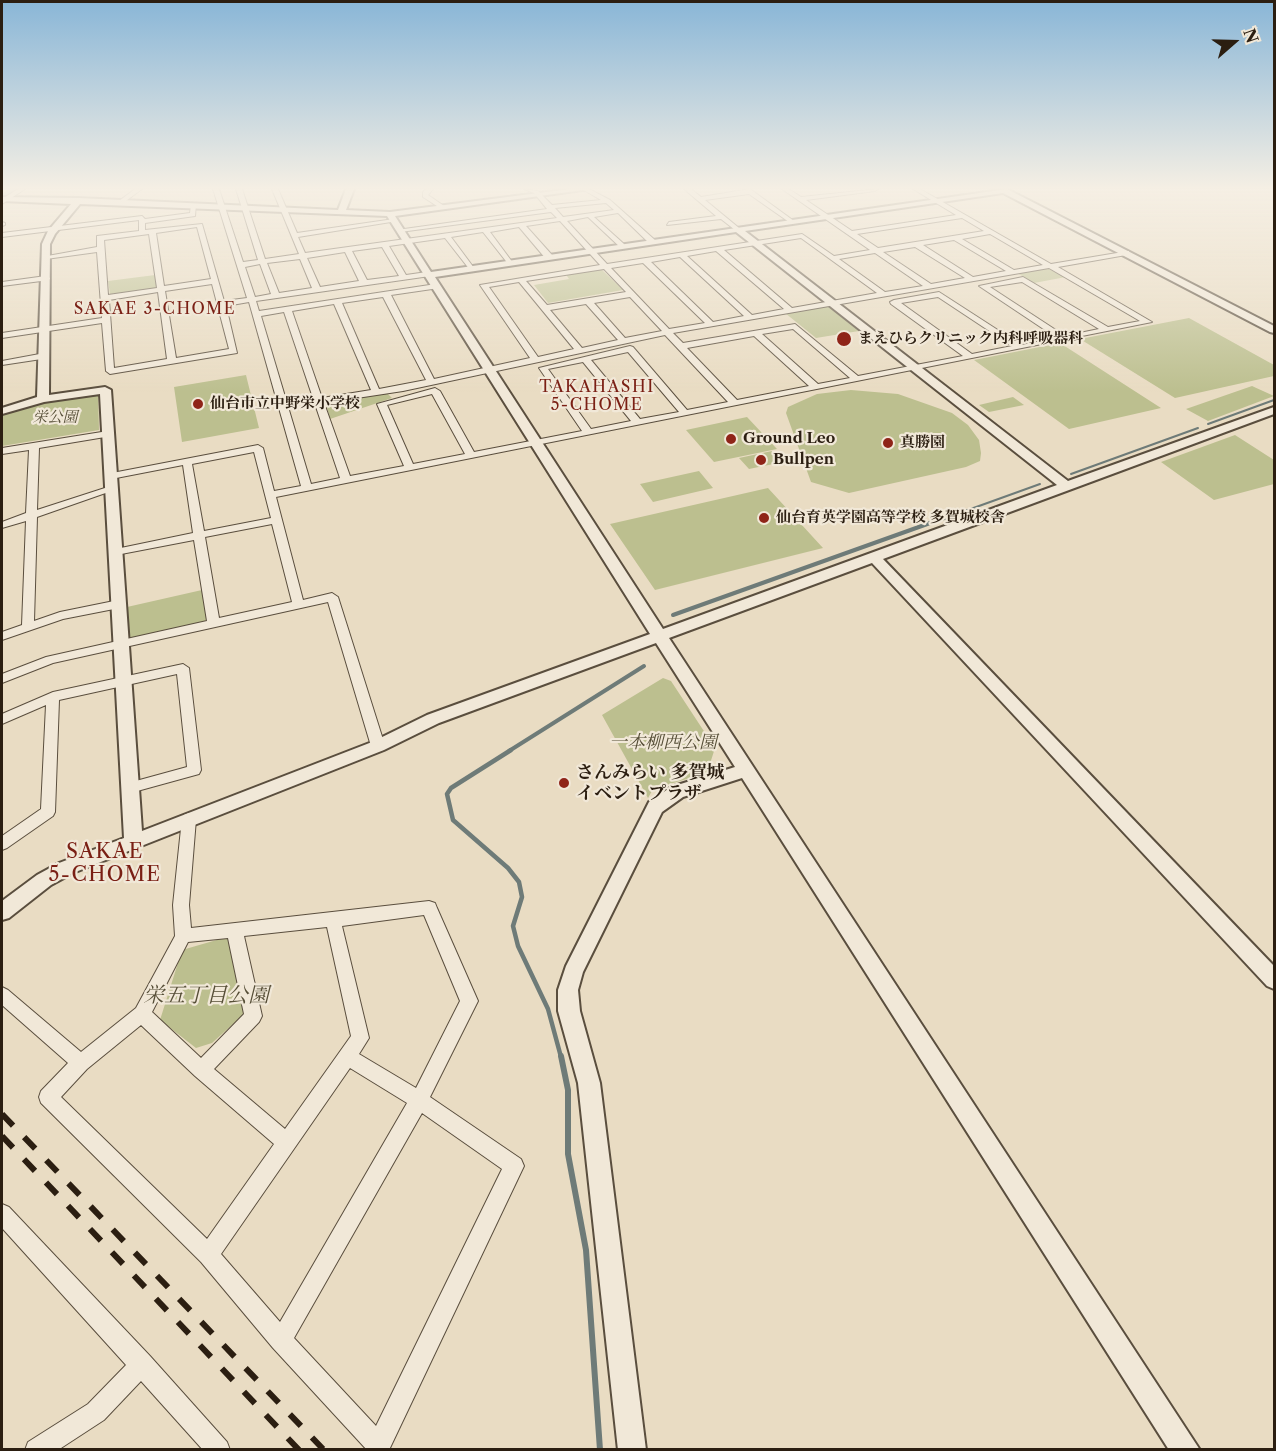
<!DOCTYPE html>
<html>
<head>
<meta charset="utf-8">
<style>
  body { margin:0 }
  #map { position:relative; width:1276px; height:1451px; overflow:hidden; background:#e9dcc3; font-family:"Libre Caslon Text",serif }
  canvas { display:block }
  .frame { position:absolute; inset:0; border:3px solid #2b1e11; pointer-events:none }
  .north { position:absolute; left:1204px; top:12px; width:60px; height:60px; -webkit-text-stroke:4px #f1e8d8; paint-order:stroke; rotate:70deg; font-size:16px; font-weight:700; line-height:24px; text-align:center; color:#2b1e11 }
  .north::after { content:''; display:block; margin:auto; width:21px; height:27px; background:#2b1e11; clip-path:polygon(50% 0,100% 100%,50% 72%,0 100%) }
</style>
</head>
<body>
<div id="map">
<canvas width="1276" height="1451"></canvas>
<div class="frame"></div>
<div class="north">N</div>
</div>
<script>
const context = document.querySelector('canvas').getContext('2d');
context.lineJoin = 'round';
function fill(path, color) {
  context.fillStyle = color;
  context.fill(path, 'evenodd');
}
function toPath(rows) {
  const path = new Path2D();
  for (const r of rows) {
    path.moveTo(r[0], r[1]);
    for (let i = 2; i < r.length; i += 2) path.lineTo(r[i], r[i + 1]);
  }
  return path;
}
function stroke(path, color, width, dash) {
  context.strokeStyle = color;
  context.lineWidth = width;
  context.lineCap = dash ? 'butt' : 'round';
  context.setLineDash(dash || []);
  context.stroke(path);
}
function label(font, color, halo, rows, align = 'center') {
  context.font = font + ' "Libre Caslon Text","Noto Serif JP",serif';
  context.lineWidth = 4.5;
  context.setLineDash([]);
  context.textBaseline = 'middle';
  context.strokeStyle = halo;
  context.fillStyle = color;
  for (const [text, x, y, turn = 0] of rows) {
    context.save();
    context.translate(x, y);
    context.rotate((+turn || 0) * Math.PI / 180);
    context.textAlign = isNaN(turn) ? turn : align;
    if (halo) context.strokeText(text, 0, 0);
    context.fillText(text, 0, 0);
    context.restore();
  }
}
fill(toPath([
  [600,268,623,290,548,303,534,285,569,279,565,273],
  [1047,268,1066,277,1034,283,1017,273],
  [155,275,157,287,153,290,110,294,108,281],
  [824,306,829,307,859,331,816,338,785,313],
  [1189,318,1274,365,1274,376,1175,398,1080,339],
  [1060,343,1161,408,1069,429,974,360],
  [246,375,259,428,182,442,174,387],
  [1252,386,1274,396,1208,421,1186,409],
  [851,390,898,394,952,413,968,425,979,440,981,453,980,461,966,467,849,493,811,482,786,413,788,407,817,394],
  [386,392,392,398,330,419,326,404,330,402],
  [98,393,99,430,2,446,2,413,42,401],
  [1013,397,1024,405,989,412,979,405],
  [747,417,777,449,714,462,686,430],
  [1235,435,1274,460,1274,484,1214,500,1161,462],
  [772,451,783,462,749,469,739,458],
  [699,471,713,488,653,502,640,484],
  [768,488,823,548,655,590,610,524],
  [202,590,207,619,204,622,129,639,127,607],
  [663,678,671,681,715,748,707,773,653,789,648,798,602,715],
  [227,937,235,947,246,1006,242,1016,212,1043,196,1048,160,1020,182,950]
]), '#bcbf8f');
stroke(toPath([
  [1208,424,1274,400],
  [1071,474,1198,428],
  [954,515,1040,484]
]), '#6e7b78', 2);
stroke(toPath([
  [673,615,958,513],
  [509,751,644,666]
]), '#6e7b78', 4);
stroke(toPath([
  [511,750,451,788,447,794,453,820,508,868,519,882,522,897,513,926,518,946,548,1009,561,1057]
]), '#6e7b78', 4.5);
stroke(toPath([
  [561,1056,568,1090,568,1154,586,1250,600,1450]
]), '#6e7b78', 6);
fill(toPath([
  [8,189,21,189,2,202,2,194,8,189]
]), '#9bb9bd');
const minor = toPath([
  [18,189,25,189,2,204,2,199,18,189],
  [135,189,142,189,123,203,119,203,119,201,135,189],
  [213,189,219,189,243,262,258,260,236,189,242,189,265,259,299,254,272,189,278,189,297,233,394,219,397,221,298,237,305,253,557,218,551,212,400,232,397,230,547,209,534,193,524,189,538,191,552,205,601,200,582,189,589,189,610,200,656,241,649,243,618,213,594,217,624,244,625,246,621,248,588,217,567,221,607,264,802,234,834,256,870,250,782,189,789,189,801,197,878,189,875,191,806,200,852,231,956,215,913,189,920,189,1051,264,1129,251,1129,255,1126,255,1058,267,1152,322,276,497,303,600,332,593,338,597,385,746,383,750,378,751,371,746,328,602,53,663,2,683,2,674,46,657,207,621,194,540,116,555,110,552,116,549,193,533,183,465,111,479,106,476,107,474,258,445,263,448,274,491,301,486,249,302,226,306,237,353,110,374,106,371,102,323,2,338,2,333,102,318,97,252,46,259,42,257,97,247,97,236,139,231,139,220,2,237,2,233,142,216,145,219,190,213,191,205,196,204,195,216,145,223,145,230,202,224,224,301,247,298,213,189],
  [606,203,614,210,563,217,555,208,606,203],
  [962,218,984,231,878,248,857,234,962,218],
  [560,221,600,265,480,285,530,358,434,379,391,295,439,288,439,284,436,284,259,311,256,301,430,276,430,272,427,272,406,275,389,246,445,238,470,270,474,268,451,237,483,232,509,265,513,263,490,232,519,227,546,259,552,259,552,255,526,226,560,221],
  [197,227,211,279,164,286,156,233,197,227],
  [149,234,157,288,108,295,104,240,149,234],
  [990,234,1043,265,1014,270,962,239,990,234],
  [801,238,877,293,792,308,724,250,801,238],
  [954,240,1006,271,973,277,923,245,954,240],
  [382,247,399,276,367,280,352,251,382,247],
  [915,247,965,278,931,284,883,252,915,247],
  [716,251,784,309,752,315,687,256,716,251],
  [345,252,359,281,320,287,307,258,345,252],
  [875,253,923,286,885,292,839,259,875,253],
  [680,257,744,316,713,322,651,262,680,257],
  [300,259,312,288,279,293,267,263,300,259],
  [643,263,705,323,669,329,611,268,643,263],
  [260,264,271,294,255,297,245,267,260,264],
  [1049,268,1140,321,1108,327,1023,277,979,286,1057,338,1021,345,939,292,894,300,890,302,891,304,963,356,858,376,795,324,683,343,673,333,1049,268],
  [604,269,626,292,547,305,526,281,604,269],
  [519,282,574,349,538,357,489,287,519,282],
  [1022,282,1099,329,1065,336,990,287,1022,282],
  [212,284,229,349,176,358,165,291,212,284],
  [158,292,167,359,114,368,109,300,158,292],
  [383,297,426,380,379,389,342,303,383,297],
  [630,297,662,331,625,338,594,303,630,297],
  [938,297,1012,346,972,354,901,303,938,297],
  [334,304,371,390,322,398,292,311,334,304],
  [586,304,618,340,582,348,550,310,586,304],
  [284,312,340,478,311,484,261,316,284,312],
  [793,329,850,378,818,384,762,334,793,329],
  [665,335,728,402,687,410,633,347,630,346,539,368,582,431,474,452,440,391,435,388,377,404,404,466,350,476,324,403,403,391,665,335],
  [754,336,809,386,737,400,687,348,754,336],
  [628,352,679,412,640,419,591,360,628,352],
  [583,362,631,421,591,429,548,369,583,362],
  [432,394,465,454,413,464,387,405,432,394],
  [254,452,271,518,204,531,192,464,254,452],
  [272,524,292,602,219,618,205,537,272,524],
  [426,189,433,189,428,195,444,206,444,208,440,208,423,197,423,192,426,189],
  [684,189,691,189,701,197,750,189,794,221,789,222,749,194,705,200,739,228,739,230,735,230,721,219,667,225,669,222,716,216,684,189],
  [2,222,5,223,5,225,2,226,2,222],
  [46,276,50,278,49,280,2,286,2,282,46,276],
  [45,353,48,354,48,358,2,365,2,361,45,353],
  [108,431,113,434,111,436,39,448,37,510,108,487,112,486,117,489,37,517,34,621,60,612,119,600,125,604,119,608,63,619,2,640,2,632,22,625,26,521,2,528,2,522,26,513,29,450,2,454,2,448,108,431],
  [183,664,189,668,201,770,199,774,130,793,125,792,123,788,125,784,187,767,177,674,59,700,55,812,53,816,7,848,2,850,2,836,41,809,46,705,2,724,2,714,53,692,183,664],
  [189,813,194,815,196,819,189,905,191,928,429,901,435,903,437,908,478,1001,430,1097,521,1159,524,1166,389,1450,367,1450,273,1348,201,1262,41,1103,39,1097,41,1091,68,1063,2,1005,2,987,8,990,81,1052,136,1008,175,936,173,905,182,819,184,815,189,813],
  [424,915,460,1001,416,1088,359,1054,369,1038,342,926,424,915],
  [327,927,351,1036,285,1129,214,1069,259,1022,262,1016,244,936,327,927],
  [228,938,244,1014,201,1058,152,1012,188,942,228,938],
  [141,1025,195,1076,274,1144,207,1239,61,1097,87,1069,141,1025],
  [350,1068,407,1103,280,1322,221,1254,350,1068],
  [422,1113,502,1169,376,1426,294,1338,422,1113],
  [2,1204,9,1207,150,1356,227,1442,230,1450,203,1450,141,1381,104,1420,58,1450,25,1450,28,1442,88,1404,126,1365,2,1228,2,1204]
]);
const tertiary = toPath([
  [346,189,354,189,346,210,390,212,570,189,590,189,395,216,431,272,1007,189,1274,326,1274,333,1270,332,1003,193,745,231,1068,481,1274,407,1274,414,883,559,1274,966,1274,989,1267,986,872,563,669,638,1200,1450,1169,1450,742,778,683,797,662,812,583,972,578,990,580,1011,600,1083,646,1450,618,1450,578,1083,558,1011,558,990,566,966,649,802,671,787,735,767,656,643,439,723,384,750,73,873,51,885,9,918,2,920,2,901,37,875,59,863,124,838,100,394,44,402,2,414,2,408,37,397,42,244,48,231,71,204,2,201,2,197,79,198,338,210,346,189],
  [80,204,387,216,650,634,427,715,372,742,142,831,111,390,105,387,49,395,50,244,55,234,80,204],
  [736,232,1057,485,663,629,435,277,736,232]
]);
stroke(minor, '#5a4e3e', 2);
stroke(tertiary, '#5a4e3e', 4);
fill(minor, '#f1e8d8');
fill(tertiary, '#f1e8d8');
stroke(toPath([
  [2,1114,324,1450],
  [2,1136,299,1450]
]), '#2b1e11', 6, [16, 16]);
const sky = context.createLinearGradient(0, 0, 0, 392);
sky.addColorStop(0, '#89b6d7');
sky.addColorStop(0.48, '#f5efe4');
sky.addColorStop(1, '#f5efe400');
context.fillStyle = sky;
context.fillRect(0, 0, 1276, 392);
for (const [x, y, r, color] of [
  [844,339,8,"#8f2418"],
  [198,404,6,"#8f2418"],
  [731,439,6,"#8f2418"],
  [888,443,6,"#8f2418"],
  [761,460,6,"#8f2418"],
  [764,518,6,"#8f2418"],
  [564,783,6,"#8f2418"]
]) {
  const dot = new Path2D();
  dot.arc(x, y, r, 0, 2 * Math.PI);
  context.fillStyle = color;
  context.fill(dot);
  stroke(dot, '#f1e8d8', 2);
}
label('bold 15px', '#2b1e11', '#f1e8d8', [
  ["まえひらクリニック内科呼吸器科",858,339],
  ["仙台市立中野栄小学校",210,404],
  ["Ground Leo",743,439],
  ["真勝園",900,443],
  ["Bullpen",773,460],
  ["仙台育英学園高等学校 多賀城校舎",776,518]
], 'left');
label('italic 15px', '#564e37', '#f1e8d8', [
  ["栄公園",55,418]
]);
context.letterSpacing = '1.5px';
label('16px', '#7a1f14', '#f1e8d8', [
  ["SAKAE 3-CHOME",155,309],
  ["TAKAHASHI",597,387],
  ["5-CHOME",597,405]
]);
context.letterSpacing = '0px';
label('italic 18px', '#564e37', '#f1e8d8', [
  ["一本柳西公園",663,743]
]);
label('bold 18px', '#2b1e11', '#f1e8d8', [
  ["さんみらい 多賀城",576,773],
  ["イベントプラザ",576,794]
], 'left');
context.letterSpacing = '1.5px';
label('20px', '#7a1f14', '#f1e8d8', [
  ["SAKAE",105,852],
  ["5-CHOME",105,875]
]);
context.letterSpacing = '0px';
label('italic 21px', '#564e37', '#f1e8d8', [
  ["栄五丁目公園",206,996]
]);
</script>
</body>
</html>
